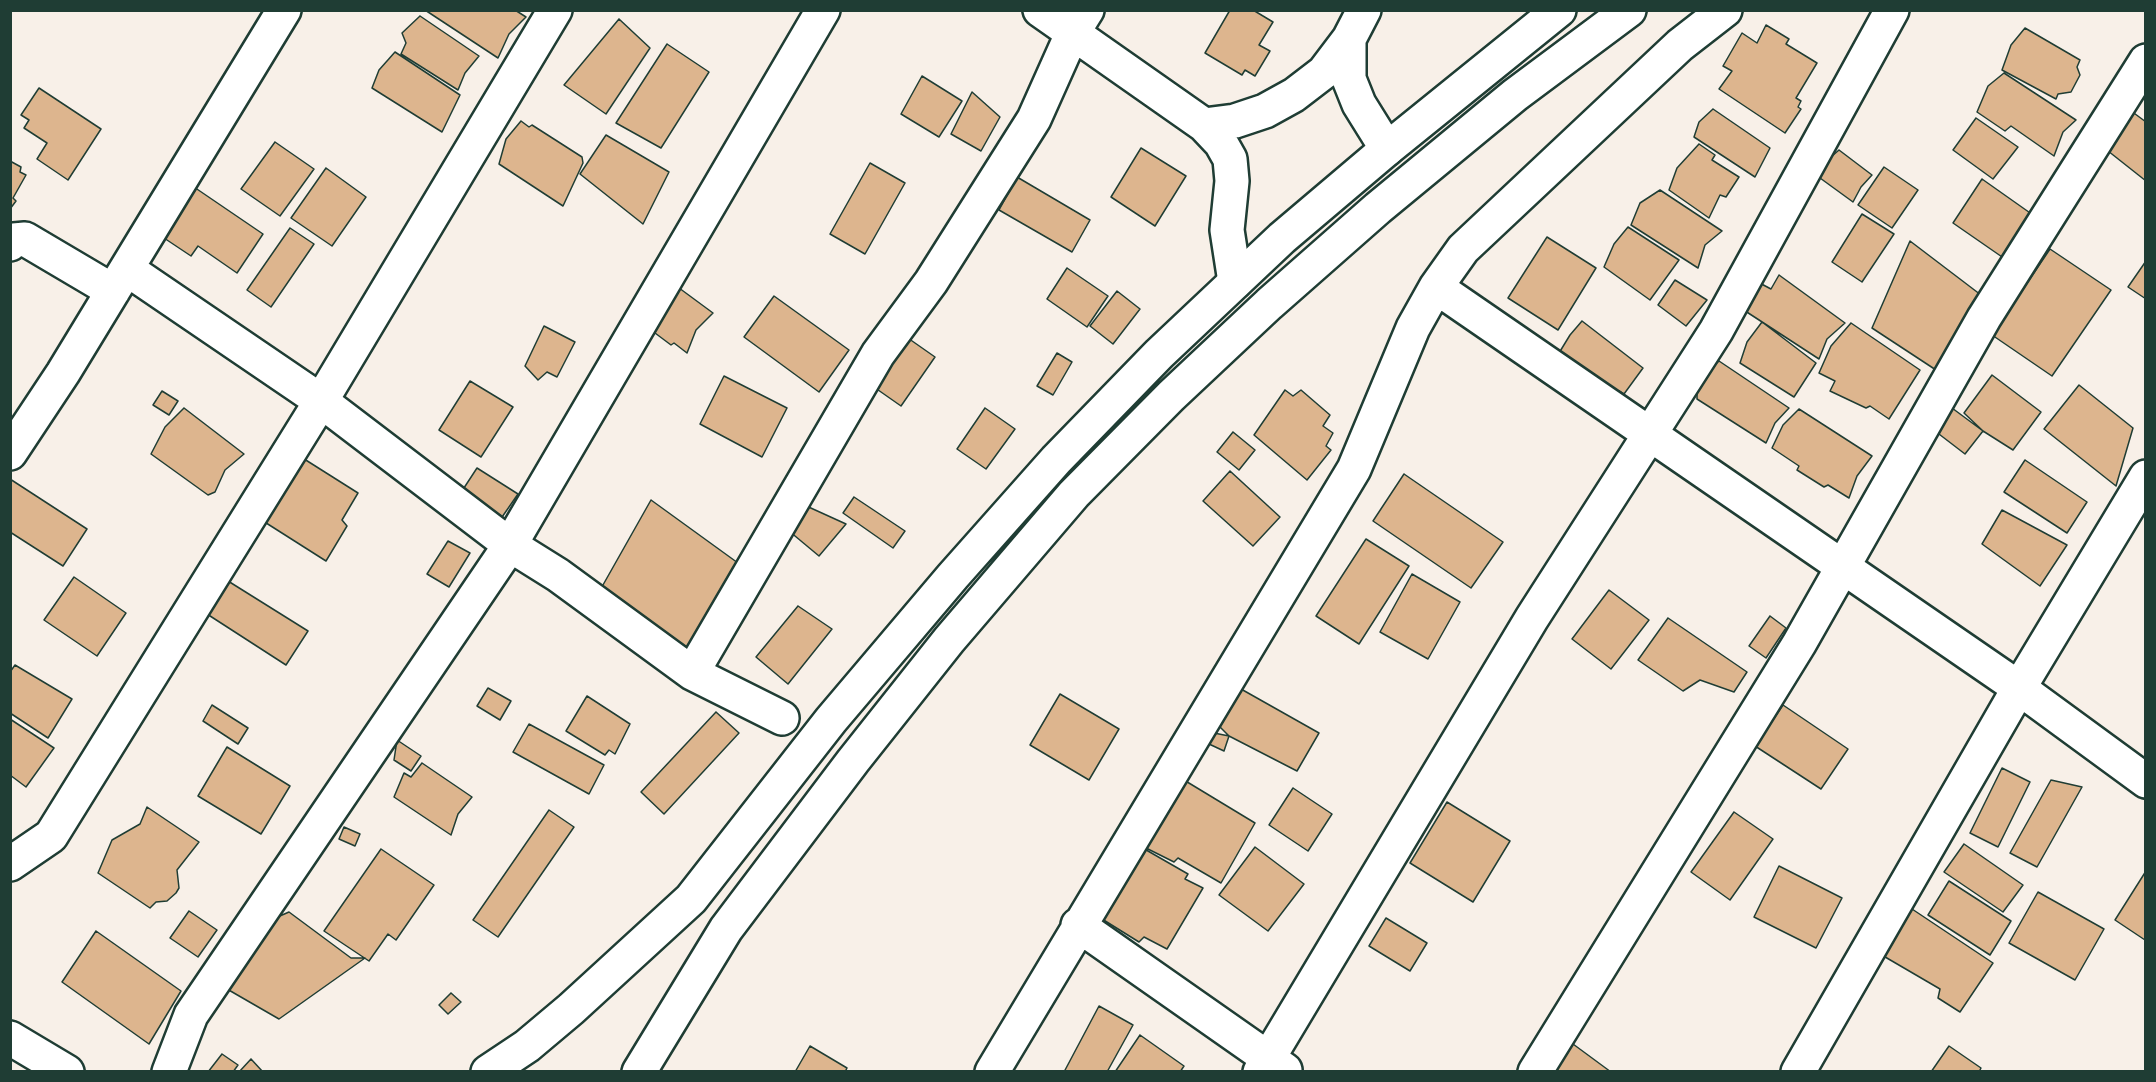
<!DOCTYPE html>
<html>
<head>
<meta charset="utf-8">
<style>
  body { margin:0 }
  #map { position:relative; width:2156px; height:1082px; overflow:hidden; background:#f8f0e8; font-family:"Playpen Sans",sans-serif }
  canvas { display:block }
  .frame { position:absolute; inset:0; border:12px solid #1f3d34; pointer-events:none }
</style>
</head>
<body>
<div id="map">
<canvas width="2156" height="1082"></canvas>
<div class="frame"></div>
</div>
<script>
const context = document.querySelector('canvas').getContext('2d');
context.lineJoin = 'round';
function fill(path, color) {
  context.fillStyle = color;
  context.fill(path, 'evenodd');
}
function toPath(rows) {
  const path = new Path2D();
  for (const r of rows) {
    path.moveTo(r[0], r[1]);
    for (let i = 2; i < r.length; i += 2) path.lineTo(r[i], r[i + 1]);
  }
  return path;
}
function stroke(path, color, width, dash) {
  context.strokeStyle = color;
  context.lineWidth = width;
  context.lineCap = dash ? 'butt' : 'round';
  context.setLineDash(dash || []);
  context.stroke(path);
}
const building = toPath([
  [425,10,515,10,526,17,509,34,498,58,425,10],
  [1230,10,1253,10,1273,22,1259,45,1270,51,1255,76,1245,70,1242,75,1205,53,1230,10],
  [420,16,479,56,465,73,458,90,401,54,406,43,402,33,420,16],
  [619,19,650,48,606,114,564,85,619,19],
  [1766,25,1789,39,1786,44,1817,63,1796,98,1801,101,1798,107,1801,109,1785,133,1719,89,1732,71,1723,66,1742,33,1757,43,1766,25],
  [2025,28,2080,60,2077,67,2080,75,2071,92,2058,94,2056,99,2002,70,2011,45,2025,28],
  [667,44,709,72,661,148,616,123,667,44],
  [395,52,460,95,442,132,372,88,379,70,395,52],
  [2004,73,2076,120,2063,132,2054,156,2011,126,2005,131,1977,112,1988,86,2004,73],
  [922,76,962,101,939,137,901,114,922,76],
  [39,88,101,129,68,180,37,159,47,143,24,128,29,120,21,115,39,88],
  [972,92,1000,117,981,151,951,134,972,92],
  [2119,102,2146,122,2146,181,2103,147,2119,102],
  [1713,109,1770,148,1755,177,1694,137,1699,122,1713,109],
  [1976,118,2018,147,1993,179,1953,150,1976,118],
  [521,121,529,127,532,125,582,157,583,163,563,206,499,164,506,139,521,121],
  [606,135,669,172,643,224,580,174,606,135],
  [275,142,314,169,280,216,241,189,275,142],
  [1699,144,1715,155,1712,160,1739,177,1726,197,1720,195,1709,218,1669,190,1677,168,1699,144],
  [1141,148,1186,176,1155,226,1111,197,1141,148],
  [1839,150,1872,175,1861,187,1853,202,1820,178,1824,163,1839,150],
  [10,161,21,167,20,172,26,175,13,198,16,201,10,209,10,161],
  [870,163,905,183,865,254,830,234,870,163],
  [1884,167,1918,190,1892,228,1858,205,1884,167],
  [326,168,366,197,332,246,291,218,326,168],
  [1017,177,1090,220,1072,252,999,210,1017,177],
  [1982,179,2033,215,2005,259,1953,223,1982,179],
  [191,185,263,234,237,273,198,246,191,256,164,238,169,231,163,227,191,185],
  [1660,190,1722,231,1705,245,1698,268,1631,225,1640,203,1660,190],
  [1862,214,1894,234,1862,282,1832,262,1862,214],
  [1628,227,1679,260,1650,300,1604,267,1614,244,1628,227],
  [290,228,314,244,271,307,247,290,290,228],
  [1547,237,1596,268,1558,330,1508,298,1547,237],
  [1910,241,1981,295,1936,370,1872,328,1910,241],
  [2050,249,2111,290,2052,376,1992,335,2050,249],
  [2146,261,2146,299,2128,287,2146,261],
  [1067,268,1108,296,1087,327,1047,299,1067,268],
  [1779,275,1845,323,1827,339,1819,359,1736,305,1752,279,1771,289,1779,275],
  [1675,280,1707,300,1686,326,1658,305,1675,280],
  [675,285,713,313,696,330,687,353,674,343,671,345,647,327,675,285],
  [1117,291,1140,309,1113,344,1090,326,1117,291],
  [774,296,849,350,819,392,744,337,774,296],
  [1582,321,1643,368,1624,394,1619,391,1615,394,1559,353,1570,335,1582,321],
  [1762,322,1816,363,1794,397,1740,363,1747,342,1762,322],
  [1851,323,1920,370,1889,419,1870,406,1866,408,1830,391,1835,381,1819,373,1831,346,1851,323],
  [544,326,575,342,557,377,547,372,538,380,525,366,544,326],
  [905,336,935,357,901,406,871,385,905,336],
  [1057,353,1072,362,1053,395,1037,386,1057,353],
  [1719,361,1789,408,1775,423,1766,443,1697,399,1697,394,1688,388,1719,361],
  [1992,375,2041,412,2013,450,1983,431,1964,413,1992,375],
  [724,376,787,408,762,457,700,424,724,376],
  [470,381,513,407,481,457,439,430,470,381],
  [2079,385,2133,428,2116,486,2044,429,2079,385],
  [1285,390,1293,396,1301,390,1330,415,1323,426,1333,433,1326,446,1331,450,1307,480,1254,435,1285,390],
  [162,391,178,401,169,415,153,405,162,391],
  [184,408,244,454,225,470,215,492,208,495,151,454,165,427,184,408],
  [985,408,1015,429,986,469,957,449,985,408],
  [1952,408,1983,431,1965,454,1935,431,1952,408],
  [1799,409,1872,456,1857,476,1849,498,1828,485,1824,487,1797,470,1799,466,1772,448,1783,425,1799,409],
  [1233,432,1255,450,1239,470,1217,452,1233,432],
  [301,457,358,493,342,520,347,526,326,561,252,514,301,457],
  [2025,460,2087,502,2067,533,2004,492,2025,460],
  [477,468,518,494,500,520,460,494,477,468],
  [1230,471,1280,517,1253,546,1203,501,1230,471],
  [1404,474,1503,542,1471,588,1373,521,1404,474],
  [10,479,87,529,63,566,10,532,10,479],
  [854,497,905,531,893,548,843,513,854,497],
  [651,500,738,563,686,650,599,592,651,500],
  [802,504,846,524,819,556,783,526,802,504],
  [2002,510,2067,545,2040,586,1982,544,2002,510],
  [1366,539,1409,566,1359,644,1316,616,1366,539],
  [448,541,470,553,449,587,427,574,448,541],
  [1412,574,1460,602,1428,659,1380,632,1412,574],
  [74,577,126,613,97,656,44,620,74,577],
  [228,581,308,631,286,665,207,614,228,581],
  [1609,590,1649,620,1611,669,1572,639,1609,590],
  [798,606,832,629,788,684,756,657,798,606],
  [1770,616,1786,628,1766,658,1749,646,1770,616],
  [1668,618,1747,672,1734,692,1700,680,1683,691,1638,660,1668,618],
  [15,665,72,699,48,738,10,713,10,672,15,665],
  [488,688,511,701,500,720,477,706,488,688],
  [1241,689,1319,733,1297,771,1229,736,1220,727,1241,689],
  [1060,694,1119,729,1089,780,1030,745,1060,694],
  [587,696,630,724,615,754,609,750,605,755,566,731,587,696],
  [212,705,248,728,238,744,203,721,212,705],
  [1783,705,1848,749,1821,789,1755,746,1783,705],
  [716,712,739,733,664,814,641,792,716,712],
  [10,719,54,748,26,787,10,775,10,719],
  [529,724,604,765,589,794,513,752,529,724],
  [1214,733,1229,736,1224,751,1209,744,1214,733],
  [397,740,421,756,411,771,394,760,397,740],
  [227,747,290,786,261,834,198,796,227,747],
  [422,763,472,797,458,814,451,835,394,797,404,773,411,777,422,763],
  [2002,768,2030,782,1998,847,1970,833,2002,768],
  [1179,777,1255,823,1221,883,1178,858,1174,862,1142,846,1179,777],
  [2051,780,2082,787,2037,867,2010,853,2051,780],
  [1293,788,1332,814,1308,851,1269,825,1293,788],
  [1447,802,1510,841,1473,902,1410,863,1447,802],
  [147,807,199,842,177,870,179,888,176,893,167,901,156,902,150,908,98,873,112,840,140,824,147,807],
  [549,810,574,827,498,937,473,920,549,810],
  [1734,812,1773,839,1730,900,1691,872,1734,812],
  [344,827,360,834,355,846,339,839,344,827],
  [1964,844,2023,885,2003,912,1944,872,1964,844],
  [1141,847,1188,874,1185,879,1203,888,1167,949,1144,937,1139,942,1102,919,1141,847],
  [1255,847,1304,884,1268,931,1219,895,1255,847],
  [381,849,434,885,396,940,388,934,369,961,324,931,381,849],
  [1779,866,1842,898,1816,948,1754,917,1779,866],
  [2146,871,2146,939,2145,940,2115,920,2146,871],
  [1949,881,2011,921,1990,955,1928,915,1949,881],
  [2038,892,2104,929,2075,980,2009,943,2038,892],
  [1909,907,1993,963,1960,1012,1938,998,1940,989,1880,954,1909,907],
  [189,911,217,930,198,957,170,938,189,911],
  [289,912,351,958,365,958,279,1019,227,989,266,922,289,912],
  [1386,918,1427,943,1410,971,1369,946,1386,918],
  [96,931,181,991,149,1044,62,982,96,931],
  [451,993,461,1002,448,1014,439,1005,451,993],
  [1099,1006,1133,1025,1107,1072,1064,1072,1099,1006],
  [1140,1035,1184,1066,1180,1072,1115,1072,1140,1035],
  [1573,1044,1611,1072,1552,1072,1573,1044],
  [810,1046,847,1068,845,1072,795,1072,810,1046],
  [1949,1046,1981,1068,1979,1072,1931,1072,1949,1046],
  [222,1054,238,1065,233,1072,208,1072,222,1054],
  [251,1059,263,1072,239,1072,251,1059]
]);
fill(building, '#ddb58e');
stroke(building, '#1f3d34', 1.5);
const minor = toPath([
  [1040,10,1204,125,1221,143,1230,159,1232,181,1227,230,1235,282],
  [1349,39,1349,79,1359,104,1387,149],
  [1204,125,1235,121,1265,111,1294,95,1324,72,1349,39,1364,10],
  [10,244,14,240,25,239,113,291],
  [127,269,321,401,510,545,558,575,692,673,782,718],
  [1436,287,2019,688,2146,781],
  [10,453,63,373,284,10],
  [692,673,878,354,931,282,1034,119,1072,34,1087,10],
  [10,864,51,836,321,401,555,10],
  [1078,925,1285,1070],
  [169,1072,191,1015,510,545,823,10],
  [992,1072,1354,469,1413,328,1436,287,1463,249,1680,45,1725,10],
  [1260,1072,1532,618,1716,331,1892,10],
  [1535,1072,1799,644,1984,318,2146,61],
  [1798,1072,2019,688,2146,477]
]);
const major = toPath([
  [10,1038,67,1072]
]);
const highway = toPath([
  [488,1072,527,1046,571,1009,691,899,831,720,953,576,1056,460,1159,354,1282,238,1387,149,1559,10],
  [639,1072,726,929,853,761,949,640,1074,494,1171,396,1269,304,1378,208,1515,95,1629,10]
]);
stroke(minor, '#1f3d34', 38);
stroke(major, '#1f3d34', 38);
stroke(highway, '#1f3d34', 38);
stroke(minor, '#fff', 33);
stroke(major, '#fff', 33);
stroke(highway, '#fff', 33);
</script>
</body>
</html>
